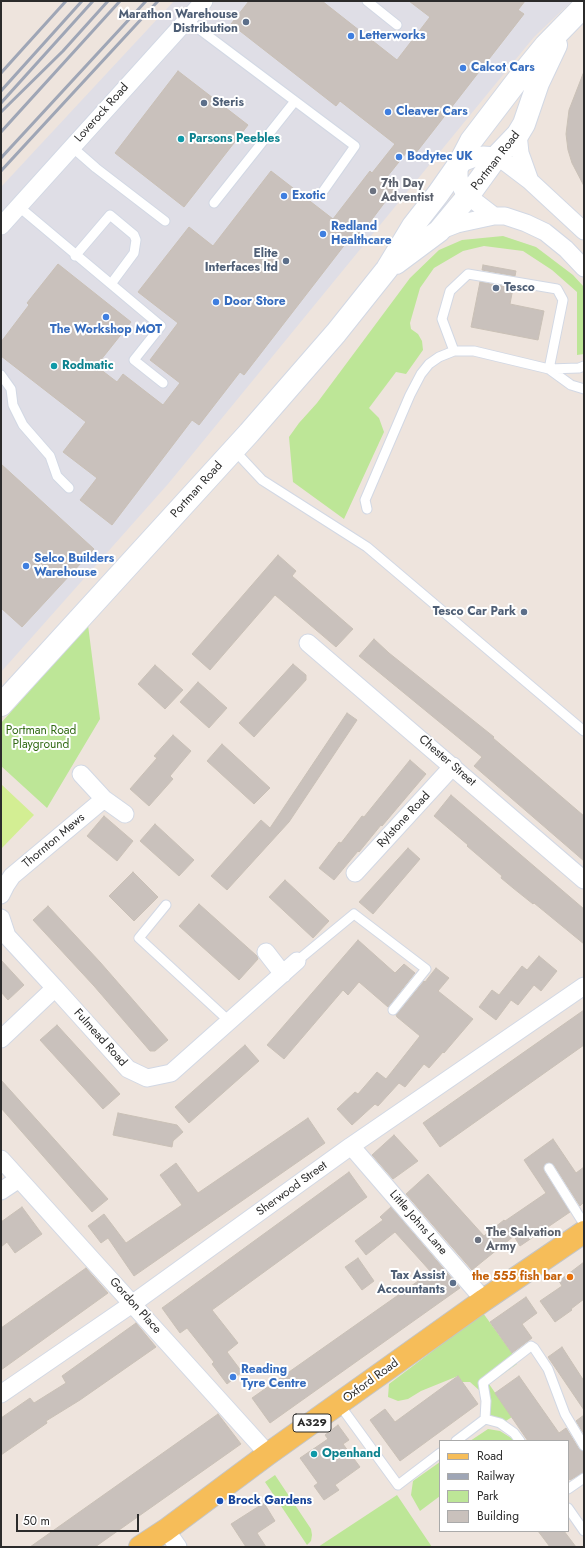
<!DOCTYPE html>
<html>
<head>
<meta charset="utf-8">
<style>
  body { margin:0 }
  #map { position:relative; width:585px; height:1548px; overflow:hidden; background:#eee4dd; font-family:Jost,sans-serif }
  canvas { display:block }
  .frame { position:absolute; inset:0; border:2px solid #2b2b2b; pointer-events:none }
  .legend { position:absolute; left:439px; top:1440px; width:130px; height:92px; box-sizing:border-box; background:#fff; border:1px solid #aaa; margin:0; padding:5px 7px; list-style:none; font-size:12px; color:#2b2b2b }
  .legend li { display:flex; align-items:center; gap:8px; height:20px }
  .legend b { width:20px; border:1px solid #aaa }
  .scale { position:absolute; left:16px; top:1514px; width:123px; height:18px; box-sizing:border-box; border:2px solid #2b2b2b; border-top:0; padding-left:5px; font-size:12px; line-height:14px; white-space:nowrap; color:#2b2b2b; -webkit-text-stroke:3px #fff; paint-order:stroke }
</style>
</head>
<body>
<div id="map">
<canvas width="585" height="1548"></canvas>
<div class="frame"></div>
<ul class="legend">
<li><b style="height:5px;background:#f6bd59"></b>Road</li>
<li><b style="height:5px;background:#9fa6b6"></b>Railway</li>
<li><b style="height:11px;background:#bde697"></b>Park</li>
<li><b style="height:11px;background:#c9c1bc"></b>Building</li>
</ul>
<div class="scale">50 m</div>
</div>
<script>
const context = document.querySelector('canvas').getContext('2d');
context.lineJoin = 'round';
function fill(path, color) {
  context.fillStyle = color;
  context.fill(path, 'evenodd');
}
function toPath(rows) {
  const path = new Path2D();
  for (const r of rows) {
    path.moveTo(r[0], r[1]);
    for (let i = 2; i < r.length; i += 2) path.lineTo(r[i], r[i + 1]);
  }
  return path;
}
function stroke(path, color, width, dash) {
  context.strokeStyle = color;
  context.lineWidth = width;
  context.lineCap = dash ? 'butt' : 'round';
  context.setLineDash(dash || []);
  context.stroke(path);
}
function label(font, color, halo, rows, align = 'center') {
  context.font = font + ' Jost,sans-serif';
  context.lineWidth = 4;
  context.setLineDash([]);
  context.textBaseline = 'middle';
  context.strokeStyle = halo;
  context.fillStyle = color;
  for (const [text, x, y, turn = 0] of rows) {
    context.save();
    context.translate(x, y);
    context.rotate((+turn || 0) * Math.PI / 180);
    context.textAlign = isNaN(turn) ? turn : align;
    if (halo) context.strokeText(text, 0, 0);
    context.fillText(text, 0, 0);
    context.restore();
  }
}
fill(toPath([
  [174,1,572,1,534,37,168,484,1,672,1,187]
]), '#dfdee6');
fill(toPath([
  [503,236,536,247,573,275,584,287,584,354,577,355,577,292,552,270,523,251,484,246,463,251,434,268,420,288,410,323,411,329,418,334,422,341,423,350,406,374,396,372,369,408,379,418,384,432,344,519,293,482,289,437,299,423,317,403,410,278,439,250,462,240],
  [88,625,100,719,47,808,1,766,1,723],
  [483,1313,512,1353,517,1364,489,1384,512,1417,498,1426,481,1416,490,1400,470,1382,462,1382,458,1376,421,1391,408,1399,398,1401,388,1397,389,1384],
  [488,1429,500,1431,516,1441,470,1441],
  [440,1462,440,1496,420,1511,411,1495,413,1481],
  [275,1475,311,1529,312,1535,311,1541,307,1545,265,1482],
  [397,1495,432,1547,318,1547]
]), '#bde697');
fill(toPath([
  [1,784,34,815,1,849]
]), '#d3ee93');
const building = toPath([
  [249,1,322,1,397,60,430,17,409,1,525,1,518,10,524,14,412,158,406,153,383,182,394,190,358,238,353,234,244,375,240,372,199,425,192,420,112,525,80,500,97,478,63,452,86,422,1,356,1,342,29,305,27,303,58,264,131,322,96,366,117,382,123,374,163,405,180,383,150,360,178,323,138,292,189,227,213,246,271,171,333,219,370,171,372,173,395,144,340,101,336,106,231,24,249,1],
  [178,71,248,125,184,207,115,153,178,71],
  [583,74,584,74,584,186,572,163,568,150,566,134,569,110,583,74],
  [483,265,516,271,515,276,482,270,483,265],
  [480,282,513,288,510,304,544,311,538,340,471,327,480,282],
  [1,464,94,549,22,627,1,608,1,464],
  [278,555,296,571,292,576,353,629,336,647,275,595,210,670,192,654,278,555],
  [374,639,389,653,494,737,493,738,584,816,584,861,474,766,482,757,359,656,374,639],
  [293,664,306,675,306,680,254,737,239,723,293,664],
  [155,665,183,690,165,709,138,684,155,665],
  [198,682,227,708,209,728,180,702,198,682],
  [347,713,357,720,289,822,227,890,211,876,261,820,270,828,347,713],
  [173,735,191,751,170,776,173,779,149,806,130,789,157,758,154,756,173,735],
  [222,744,270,788,254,804,207,761,222,744],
  [410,760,426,774,382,826,381,825,359,852,358,851,334,880,319,868,339,842,341,843,362,816,364,817,410,760],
  [451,795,584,909,584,944,534,903,533,904,513,888,501,878,502,876,467,846,468,845,434,816,451,795],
  [104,816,133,841,117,861,87,836,104,816],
  [155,824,194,860,179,876,140,841,155,824],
  [408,848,420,859,373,914,359,902,408,848],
  [133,872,158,897,134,921,109,896,133,872],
  [285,880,329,921,313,938,269,897,285,880],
  [199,904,257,956,258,959,239,980,179,926,199,904],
  [48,906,100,962,168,1040,155,1051,150,1051,94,986,33,920,48,906],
  [358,940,395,973,404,964,415,973,388,1007,359,982,348,995,343,990,284,1059,267,1045,358,940],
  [539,956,557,971,541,991,534,985,518,1005,511,1000,496,1020,479,1007,492,990,499,995,522,966,527,970,539,956],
  [1,960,24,985,8,1000,1,992,1,960],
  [436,968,449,978,438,991,473,1019,444,1053,443,1052,429,1068,424,1064,405,1087,399,1083,378,1106,375,1104,352,1125,337,1109,355,1092,358,1094,377,1072,386,1079,420,1036,397,1017,396,1015,424,981,425,982,436,968],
  [584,1010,584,1045,440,1147,423,1123,584,1010],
  [57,1025,120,1094,103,1109,40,1040,57,1025],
  [245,1045,259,1061,189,1123,175,1107,245,1045],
  [1,1080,108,1199,92,1212,1,1108,1,1080],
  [118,1113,177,1125,183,1132,173,1141,172,1147,113,1135,118,1113],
  [308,1118,325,1143,134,1276,108,1238,101,1243,88,1226,104,1214,126,1243,182,1205,160,1175,176,1163,198,1193,308,1118],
  [394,1135,418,1161,393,1179,372,1155,394,1135],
  [553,1139,576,1173,584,1167,584,1202,580,1206,554,1165,551,1163,546,1163,544,1166,544,1171,570,1212,520,1246,514,1236,472,1270,406,1194,428,1174,484,1236,504,1220,505,1221,546,1193,524,1160,553,1139],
  [349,1172,367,1197,212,1310,238,1343,227,1352,242,1372,227,1384,212,1364,214,1362,187,1328,180,1333,162,1308,349,1172],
  [22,1207,42,1234,15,1253,7,1242,1,1247,1,1222,22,1207],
  [391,1207,460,1288,270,1423,252,1398,431,1272,395,1232,366,1255,355,1241,383,1220,380,1217,391,1207],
  [358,1258,374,1281,362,1290,345,1267,358,1258],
  [584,1262,584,1299,571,1309,572,1310,555,1322,540,1301,562,1286,559,1281,584,1262],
  [86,1268,108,1293,1,1370,1,1328,86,1268],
  [526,1297,537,1313,522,1324,532,1338,512,1353,490,1322,526,1297],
  [136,1323,156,1347,80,1400,46,1421,47,1423,1,1455,1,1418,30,1398,34,1403,66,1383,62,1376,136,1323],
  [562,1347,584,1381,584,1410,548,1357,562,1347],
  [458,1376,478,1404,400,1461,370,1420,385,1409,395,1422,458,1376],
  [519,1376,559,1433,566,1428,579,1449,584,1452,584,1472,570,1480,568,1477,568,1441,528,1441,495,1393,519,1376],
  [218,1414,241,1444,95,1547,30,1547,218,1414],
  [584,1415,584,1434,576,1421,584,1415],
  [338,1425,349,1440,343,1444,360,1467,335,1485,339,1490,324,1500,314,1486,318,1483,300,1458,328,1439,325,1435,338,1425],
  [264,1503,275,1521,257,1533,266,1547,246,1547,231,1524,264,1503],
  [538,1531,564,1531,576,1547,550,1547,538,1531]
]);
fill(building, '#c9c1bc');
stroke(building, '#c9c0b6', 1);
const lane = toPath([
  [367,1,397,25],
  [187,20,355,146,324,190],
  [72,147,96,168,165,221],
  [214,203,295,101],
  [18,206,161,326,134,360,163,383],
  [75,256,110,215,134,235,136,240,134,253,111,284],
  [454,351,442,319,450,291,468,274,557,289,563,300,549,369],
  [549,369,571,385,584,389],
  [1,375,11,389,13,405,23,425,50,456,57,476,69,488],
  [234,450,262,480,367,547,584,731],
  [367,509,365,500,410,395,421,374,429,364,439,357,454,351,474,351,549,369,579,368,584,366],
  [166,905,139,938,229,1021],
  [297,961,354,914,426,969,393,1010],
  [549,1168,584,1224],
  [339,1404,398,1485,440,1453],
  [485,1419,500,1423,514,1433,520,1441],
  [456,1441,485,1419,486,1401,483,1383,531,1346,534,1348,548,1369,565,1414,584,1446],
  [568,1489,584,1478],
  [568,1508,584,1531]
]);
const street = toPath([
  [518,134,520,153,530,181],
  [494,216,468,196,462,189,459,177,459,164,483,155,497,156,530,181,584,231],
  [1,226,204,1],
  [439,231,457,224,494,216,505,216,526,223,545,232,566,249,584,268],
  [308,643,584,880],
  [81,774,104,799,125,814],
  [355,873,453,766],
  [1,895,6,885,12,876,104,799],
  [1,918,7,936,55,988],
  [266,952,283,974],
  [1,1039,55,988,128,1069,147,1078,171,1073,297,961],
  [351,1146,484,1300],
  [1,1159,268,1454],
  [1,1191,19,1179],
  [1,1394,132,1304,351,1146,584,986],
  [166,1530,178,1547]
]);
const secondary = toPath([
  [396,263,439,231,468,196,497,156,518,134,524,124,538,83,556,45],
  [1,705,249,433,336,333,387,269,413,226,438,194,459,164,471,141,523,73,545,46,584,6]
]);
const primary = toPath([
  [140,1547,166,1530,268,1454,484,1300,584,1232]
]);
stroke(lane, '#d2d8e4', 11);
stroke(street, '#d2d8e4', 19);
stroke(secondary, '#d2d8e4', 24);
stroke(primary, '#c4c4c4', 24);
stroke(lane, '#fff', 9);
stroke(street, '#fff', 17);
stroke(secondary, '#fff', 22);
stroke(primary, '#f6bd59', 22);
stroke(toPath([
  [1,73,66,1],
  [1,91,82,1],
  [1,103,93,1],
  [1,112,63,51,108,1],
  [1,132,120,1],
  [1,158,146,1],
  [1,171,158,1]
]), '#9fa6b6', 3);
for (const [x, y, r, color] of [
  [246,22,4,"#5c6f8a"],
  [351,36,4,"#3f7fe0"],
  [463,68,4,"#3f7fe0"],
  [204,103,4,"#5c6f8a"],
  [388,112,4,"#3f7fe0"],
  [181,139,4,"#0f9aa8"],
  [399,157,4,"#3f7fe0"],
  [373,191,4,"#6b7280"],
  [284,196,4,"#3f7fe0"],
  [323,234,4,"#3f7fe0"],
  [286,261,4,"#5c6f8a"],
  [496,288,4,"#5c6f8a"],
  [216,302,4,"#3f7fe0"],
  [106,317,4,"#3f7fe0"],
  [54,366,4,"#0f9aa8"],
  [26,566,4,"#3f7fe0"],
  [524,612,4,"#5c6f8a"],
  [478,1240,4,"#6b7280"],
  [570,1277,4,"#e8710a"],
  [453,1283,4,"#5c6f8a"],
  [233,1377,4,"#3f7fe0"],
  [314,1454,4,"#0f9aa8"],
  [220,1501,4,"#1a4fb4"]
]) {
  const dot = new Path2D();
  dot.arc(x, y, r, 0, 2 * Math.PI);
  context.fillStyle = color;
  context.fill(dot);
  stroke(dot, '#fff', 1.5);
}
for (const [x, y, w] of [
  [312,1423,38]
]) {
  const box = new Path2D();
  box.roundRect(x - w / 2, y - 9, w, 18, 3);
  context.fillStyle = '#fff';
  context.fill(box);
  stroke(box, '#2b2b2b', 1);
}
label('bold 11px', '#2b2b2b', null, [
  ["A329",312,1423]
]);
label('bold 12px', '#4e5e75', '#fff', [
  ["Marathon Warehouse",238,15],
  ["Distribution",238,29],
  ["Steris",212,103,"left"],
  ["Elite",278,254],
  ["Interfaces ltd",278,268],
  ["Tesco",504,288,"left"],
  ["Tesco Car Park",516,612],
  ["Tax Assist",445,1276],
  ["Accountants",445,1290]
], 'right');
label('bold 12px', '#366cbe', '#fff', [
  ["Letterworks",359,36],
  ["Calcot Cars",471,68],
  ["Cleaver Cars",396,112],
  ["Bodytec UK",407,157],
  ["Exotic",292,196],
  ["Redland",331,227],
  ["Healthcare",331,241],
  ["Door Store",224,302],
  ["The Workshop MOT",106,330,"center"],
  ["Selco Builders",34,559],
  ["Warehouse",34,573],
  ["Reading",241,1370],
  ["Tyre Centre",241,1384]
], 'left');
label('12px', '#2b2b2b', '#fff', [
  ["Loverock Road",102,113,-48],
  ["Portman Road",496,161,-52],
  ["Portman Road",197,490,-48],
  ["Chester Street",447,761,41],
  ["Rylstone Road",404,820,-47],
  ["Thornton Mews",54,841,-40],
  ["Fulmead Road",100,1038,48],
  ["Sherwood Street",292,1189,-36],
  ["Little Johns Lane",418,1223,49],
  ["Gordon Place",135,1306,48],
  ["Oxford Road",371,1381,-36]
]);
label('bold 12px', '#0d838f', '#fff', [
  ["Parsons Peebles",189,139],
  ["Rodmatic",62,366],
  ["Openhand",322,1454]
], 'left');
label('bold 12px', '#5b616d', '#fff', [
  ["7th Day",381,184],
  ["Adventist",381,198],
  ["The Salvation",486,1233],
  ["Army",486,1247]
], 'left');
label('12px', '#346c17', '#fff', [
  ["Portman Road",41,731],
  ["Playground",41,745]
]);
label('bold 12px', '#c56008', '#fff', [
  ["the 555 fish bar",562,1277]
], 'right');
label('bold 12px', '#164399', '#fff', [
  ["Brock Gardens",228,1501]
], 'left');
</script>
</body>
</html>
